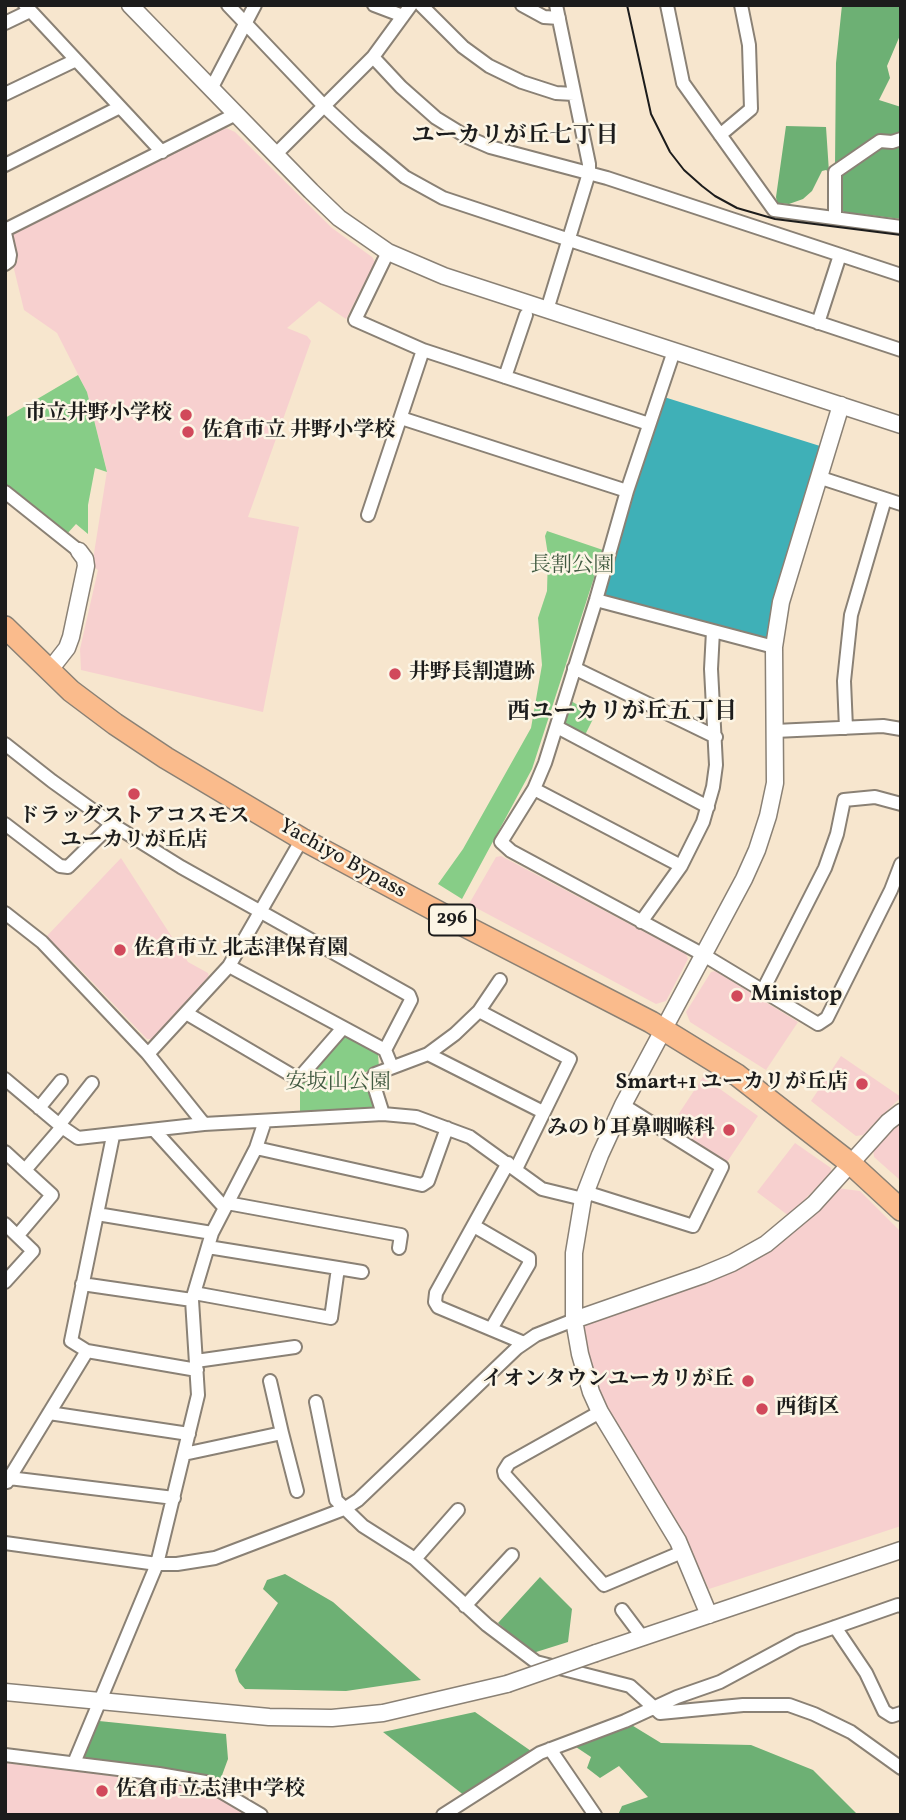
<!DOCTYPE html>
<html>
<head>
<meta charset="utf-8">
<style>
  body { margin:0 }
  #map { position:relative; width:906px; height:1820px; overflow:hidden; background:#f7e6ce; font-family:Vollkorn,serif }
  canvas { display:block }
  .frame { position:absolute; inset:0; border:7px solid #1c1c1c; pointer-events:none }
</style>
</head>
<body>
<div id="map">
<canvas width="906" height="1820"></canvas>
<div class="frame"></div>
</div>
<script>
const context = document.querySelector('canvas').getContext('2d');
context.lineJoin = 'round';
function fill(path, color) {
  context.fillStyle = color;
  context.fill(path, 'evenodd');
}
function toPath(rows) {
  const path = new Path2D();
  for (const r of rows) {
    path.moveTo(r[0], r[1]);
    for (let i = 2; i < r.length; i += 2) path.lineTo(r[i], r[i + 1]);
  }
  return path;
}
function stroke(path, color, width, dash) {
  context.strokeStyle = color;
  context.lineWidth = width;
  context.lineCap = dash ? 'butt' : 'round';
  context.setLineDash(dash || []);
  context.stroke(path);
}
function label(font, color, halo, rows, align = 'center') {
  context.font = font + ' Vollkorn,"Noto Serif JP",serif';
  context.lineWidth = 5;
  context.setLineDash([]);
  context.textBaseline = 'middle';
  context.strokeStyle = halo;
  context.fillStyle = color;
  for (const [text, x, y, turn = 0] of rows) {
    context.save();
    context.translate(x, y);
    context.rotate((+turn || 0) * Math.PI / 180);
    context.textAlign = isNaN(turn) ? turn : align;
    if (halo) context.strokeText(text, 0, 0);
    context.fillText(text, 0, 0);
    context.restore();
  }
}
fill(toPath([
  [226,128,235,132,332,228,372,257,375,262,346,319,319,301,287,328,307,336,311,341,248,517,299,527,263,712,81,670,80,649,98,570,92,566,107,471,87,392,57,333,24,310,13,265,18,260,11,238,16,232],
  [501,856,686,954,688,959,666,1001,656,1004,469,904,496,857],
  [121,858,188,962,208,973,209,977,152,1039,147,1039,74,963,45,938],
  [715,971,798,1022,766,1070,690,1022,686,1012,711,972],
  [841,1056,901,1097,863,1135,856,1136,811,1101],
  [703,1077,758,1116,727,1162,670,1127],
  [901,1121,901,1181,874,1157,873,1147],
  [795,1143,831,1168,831,1172,789,1216,757,1192],
  [837,1188,860,1191,901,1232,901,1526,709,1589,685,1542,607,1410,592,1372,583,1326,586,1323,735,1269,772,1250],
  [5,1763,180,1784,218,1798,249,1815,5,1815]
]), '#f7d0cf');
fill(toPath([
  [78,375,87,392,107,472,95,468,88,505,88,534,76,524,66,535,23,503,5,486,5,418],
  [547,531,603,550,532,769,462,899,438,884,463,849,531,728,542,665,538,618,547,591,548,555,545,536],
  [571,701,595,715,584,737,566,726,564,723],
  [344,1036,378,1054,379,1067,363,1073,375,1106,374,1110,300,1114,300,1082]
]), '#87cd87');
fill(toPath([
  [842,5,901,5,901,33,887,66,890,78,879,100,901,107,901,135,835,165,836,63],
  [786,126,826,127,829,172,826,170,822,171,812,191,803,199,789,204,777,203,776,197],
  [881,144,901,144,901,219,844,212,839,208,840,172],
  [285,1574,333,1602,421,1680,346,1691,245,1689,239,1682,235,1670,278,1603,263,1589,267,1580],
  [540,1577,572,1609,568,1642,533,1653,498,1623],
  [475,1712,531,1751,529,1756,465,1796,383,1732],
  [99,1721,226,1734,228,1759,221,1778,218,1783,85,1759,82,1757,95,1723],
  [625,1721,661,1743,751,1745,813,1770,858,1815,618,1815,622,1806,648,1797,619,1766,600,1778,587,1768,591,1757,576,1747]
]), '#6db074');
fill(toPath([
  [664,397,820,446,789,558,771,639,608,599,604,590]
]), '#3fb0b7');
const minor = toPath([
  [25,5,162,152],
  [228,5,325,107,356,136,405,177,443,198,901,350],
  [374,5,403,16],
  [421,5,463,47,489,66,522,82,556,93,574,94],
  [522,5,544,17,559,18],
  [667,5,683,83,774,210,901,227],
  [5,23,30,11],
  [373,57,401,87,436,118,467,137,490,147,607,178,901,275],
  [211,89,255,5],
  [5,94,76,60],
  [720,135,751,109,749,45,741,5],
  [275,155,373,57,411,5],
  [5,165,120,107],
  [835,218,835,172,880,141,892,142,901,139],
  [5,230,236,114],
  [5,233,10,255,9,261,5,264],
  [388,252,355,320,423,350,649,424],
  [547,310,589,173,589,164,556,5],
  [818,323,840,255],
  [674,351,627,491,596,600,545,763,534,789,501,842,511,851,702,954,818,1024,827,1018,891,890,901,864],
  [505,377,526,315],
  [401,418,627,491],
  [818,477,901,504],
  [5,492,79,551],
  [368,515,423,350],
  [596,600,774,647],
  [574,668,716,737],
  [557,727,708,807],
  [846,728,844,681,851,615,885,499],
  [775,731,883,726,901,729],
  [5,744,52,781,112,824,181,867,409,995,411,1000,385,1050,392,1067],
  [534,789,681,866],
  [5,824,60,866,68,867,112,824],
  [5,913,42,942,148,1054,204,1124],
  [641,922,681,866,703,822,713,787,716,765,711,669,713,631],
  [229,966,385,1050],
  [763,990,825,868,837,834,844,800,875,797,901,804],
  [479,1011,570,1059,516,1169],
  [186,1013,293,1076,301,1076,342,1029],
  [148,1054,229,966,302,839],
  [428,1054,543,1112],
  [5,1079,62,1127,78,1138,204,1124,383,1114,416,1117,470,1137,542,1189,583,1199],
  [39,1108,61,1081],
  [383,1114,372,1079,375,1074,428,1054,455,1034,479,1011,500,980],
  [59,1125,92,1083],
  [155,1131,224,1207],
  [113,1136,71,1341,87,1351,197,1370],
  [256,1148,422,1185,428,1181,447,1128],
  [5,1152,52,1195,18,1235],
  [508,1163,436,1293,435,1302,438,1307,524,1343],
  [25,1170,62,1127],
  [585,1192,693,1226,722,1167,623,1105],
  [227,1203,401,1235,399,1248],
  [97,1214,212,1233],
  [5,1224,33,1251,5,1282],
  [474,1226,529,1258,529,1264,491,1329],
  [338,1268,362,1272],
  [82,1284,192,1300],
  [194,1293,331,1318,338,1268,208,1247],
  [196,1361,295,1347],
  [316,1402,336,1500,363,1526,415,1559,487,1625,536,1662,630,1686,660,1713,743,1705,789,1705,814,1714,851,1732,901,1768],
  [600,1412,509,1463,504,1471,505,1475,604,1585,682,1552],
  [49,1413,189,1434],
  [282,1433,297,1491],
  [184,1454,282,1433,270,1381],
  [9,1478,174,1498],
  [7,1482,87,1351],
  [5,1543,157,1564,177,1564,215,1558,344,1509,358,1500,517,1348,536,1335,574,1320],
  [415,1559,458,1510],
  [465,1606,512,1555],
  [622,1610,643,1638],
  [835,1627,866,1673,884,1711,892,1716,901,1713],
  [550,1749,595,1815],
  [5,1755,159,1774,205,1782,261,1815],
  [74,1763,157,1564,198,1395,192,1300,212,1233,256,1148,265,1121],
  [443,1815,540,1753,625,1721,677,1697,720,1682,798,1640,898,1605,901,1606]
]);
const tertiary = toPath([
  [130,5,311,191,339,218,388,252,444,276,901,425],
  [49,671,67,648,71,637,86,566,85,559,79,551],
  [574,1320,703,1275,732,1263,766,1244,814,1204,888,1122,901,1112],
  [709,1615,678,1541,600,1412,591,1392,580,1354,574,1320,574,1253,583,1199,600,1155,623,1105,744,879,757,850,768,816,775,783,774,647,781,602,841,405],
  [596,1653,901,1550],
  [5,1692,269,1717,332,1718,383,1713,507,1684]
]);
const trunk = toPath([
  [5,627,71,691,115,724,166,758,302,839,457,922,651,1022,737,1075,850,1163,901,1210]
]);
stroke(minor, '#8a8175', 16);
stroke(tertiary, '#8a8175', 19);
stroke(trunk, '#8a8175', 24);
stroke(minor, '#fff', 12);
stroke(tertiary, '#fff', 16);
stroke(trunk, '#fabb8c', 21);
stroke(toPath([
  [627,5,651,114,670,152,684,170,702,186,715,196,737,208,775,219,901,235]
]), '#1c1c1c', 2);
const tertiaryBridge = toPath([
  [507,1684,596,1653]
]);
stroke(tertiaryBridge, '#8a8175', 19, []);
stroke(tertiaryBridge, '#fff', 16);
for (const [x, y, r, color] of [
  [186,415,7,"#d1495b"],
  [188,432,7,"#d1495b"],
  [395,674,7,"#d1495b"],
  [134,794,7,"#d1495b"],
  [120,950,7,"#d1495b"],
  [737,996,7,"#d1495b"],
  [862,1084,7,"#d1495b"],
  [729,1130,7,"#d1495b"],
  [748,1381,7,"#d1495b"],
  [762,1409,7,"#d1495b"],
  [102,1791,7,"#d1495b"]
]) {
  const dot = new Path2D();
  dot.arc(x, y, r, 0, 2 * Math.PI);
  context.fillStyle = color;
  context.fill(dot);
  stroke(dot, '#fcf5e5', 2.5);
}
for (const [x, y, w] of [
  [452,920,46]
]) {
  const box = new Path2D();
  box.roundRect(x - w / 2, y - 15.5, w, 31, 5);
  context.fillStyle = '#fcf5e5';
  context.fill(box);
  stroke(box, '#1c1c1c', 2);
}
label('bold 19px', '#1c1c1c', null, [
  ["296",452,920]
]);
label('bold 21px', '#1c1c1c', '#fcf5e5', [
  ["市立井野小学校",172,415,"right"],
  ["佐倉市立 井野小学校",202,432],
  ["井野長割遺跡",409,674],
  ["ドラッグストアコスモス",134,818,"center"],
  ["ユーカリが丘店",134,842,"center"],
  ["佐倉市立 北志津保育園",134,950],
  ["Ministop",751,996],
  ["Smart+1 ユーカリが丘店",848,1084,"right"],
  ["みのり耳鼻咽喉科",715,1130,"right"],
  ["イオンタウンユーカリが丘",734,1381,"right"],
  ["西街区",776,1409],
  ["佐倉市立志津中学校",116,1791]
], 'left');
label('21px', '#415a41', '#fcf5e5', [
  ["長割公園",572,567],
  ["安坂山公園",338,1084]
]);
label('21px', '#1c1c1c', '#fcf5e5', [
  ["Yachiyo Bypass",342,860,29]
]);
label('bold 23px', '#1c1c1c', '#fcf5e5', [
  ["ユーカリが丘七丁目",515,138],
  ["西ユーカリが丘五丁目",622,714]
]);
</script>
</body>
</html>
